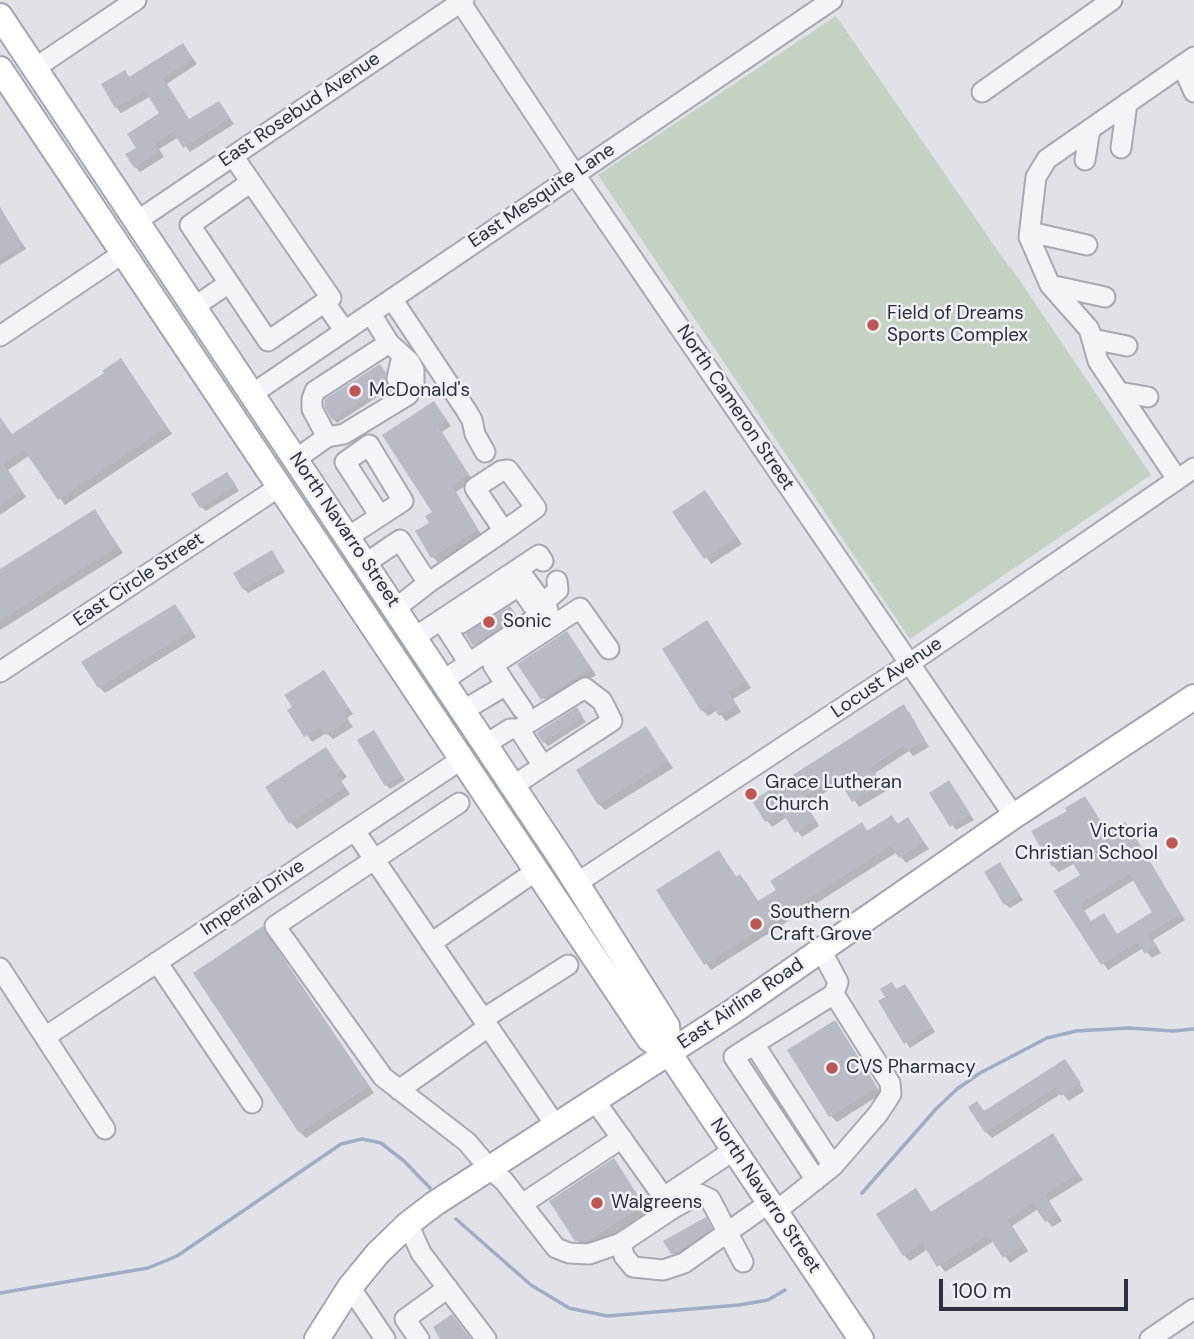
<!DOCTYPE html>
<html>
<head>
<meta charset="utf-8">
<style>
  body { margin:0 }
  #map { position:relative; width:1194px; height:1339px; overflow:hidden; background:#e1e2e8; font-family:"DM Sans",sans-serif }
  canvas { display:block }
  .scale { position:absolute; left:939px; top:1279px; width:189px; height:32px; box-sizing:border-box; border:4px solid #2b2f3e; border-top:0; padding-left:9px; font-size:21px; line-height:24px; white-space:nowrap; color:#2b2f3e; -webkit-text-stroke:5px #f0f1f6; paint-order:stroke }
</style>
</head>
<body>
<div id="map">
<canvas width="1194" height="1339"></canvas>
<div class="scale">100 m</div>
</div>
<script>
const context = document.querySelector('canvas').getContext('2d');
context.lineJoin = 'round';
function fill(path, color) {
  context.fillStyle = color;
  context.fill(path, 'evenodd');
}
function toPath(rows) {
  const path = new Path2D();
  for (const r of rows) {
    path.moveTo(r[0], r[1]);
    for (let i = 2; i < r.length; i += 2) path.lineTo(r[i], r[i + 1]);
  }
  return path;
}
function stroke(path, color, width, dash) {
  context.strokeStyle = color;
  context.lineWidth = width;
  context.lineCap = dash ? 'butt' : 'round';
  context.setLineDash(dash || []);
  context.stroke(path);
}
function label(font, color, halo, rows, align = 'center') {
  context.font = font + ' "DM Sans",sans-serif';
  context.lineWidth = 5;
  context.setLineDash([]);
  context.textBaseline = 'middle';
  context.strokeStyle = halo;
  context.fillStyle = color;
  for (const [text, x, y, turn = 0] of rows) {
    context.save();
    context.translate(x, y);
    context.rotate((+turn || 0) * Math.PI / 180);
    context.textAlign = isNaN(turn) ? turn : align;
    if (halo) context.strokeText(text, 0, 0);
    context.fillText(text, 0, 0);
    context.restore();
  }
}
fill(toPath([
  [836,16,1009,267,1010,266,1151,475,910,639,598,175]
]), '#c4d1c3');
fill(toPath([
  [183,45,197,64,167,84,190,121,219,103,234,124,190,152,179,137,159,149,164,157,140,172,135,167,138,148,162,114,151,96,121,113,116,107,125,72,131,78],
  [4,216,26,249,0,265,0,219],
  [121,360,172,434,65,505,30,455,8,470,26,497,0,515,0,428,13,436,106,374],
  [384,370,389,379,390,389,337,423,333,419],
  [434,403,451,426,442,432,473,481,456,492,482,536,438,562,432,556,431,524,435,512],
  [231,478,239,491,206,511,201,507],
  [705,492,742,544,711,564,675,512],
  [95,512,123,553,0,630,0,571],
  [272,552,285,572,248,593,244,589],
  [175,606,196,637,105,693,99,687],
  [513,611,519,619,477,647,474,645],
  [707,622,751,688,733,699,741,712,726,721,717,710,708,716,702,710],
  [567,633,596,675,549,705,520,664],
  [324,672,353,714,347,718,353,727,333,739,326,733,312,742,290,710],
  [903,707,909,712,929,747,913,756,909,751,875,773,886,791,859,807,842,782,806,804,819,826,802,837,787,817,772,827,767,821,754,802],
  [577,710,586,722,548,746,544,742],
  [646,728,673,768,605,810,599,804],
  [374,732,405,780,390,789,386,785],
  [326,749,347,777,341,781,350,794,297,829,291,823],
  [949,782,974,820,956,830,931,793],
  [1085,798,1109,834,1125,825,1131,830,1185,920,1153,940,1161,953,1152,958,1143,948,1108,970,1056,892,1083,876,1075,863,1059,872,1053,866,1069,811],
  [1134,880,1154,912,1118,935,1103,915,1092,923,1084,911],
  [892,817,899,825,908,819,929,849,906,863,897,852,711,970,658,891,719,852,737,878,740,876,746,882,759,903,778,890,861,825,869,832],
  [1000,864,1023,900,1010,908,1005,904],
  [263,928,374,1093,306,1138,300,1132],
  [892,984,897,991,905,986,909,990,935,1032,910,1048,880,1002,887,997],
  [835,1022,881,1094,837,1122,831,1116],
  [1065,1061,1084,1091,1069,1101,1062,1093,992,1138,986,1132,977,1103,985,1112],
  [1052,1135,1083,1180,1049,1201,1062,1221,1052,1227,1038,1209,1012,1226,1028,1251,1010,1263,994,1241,945,1272,928,1249,910,1261,904,1255,915,1191,932,1213],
  [614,1160,649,1212,595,1247,583,1246,577,1240],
  [705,1219,715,1233,677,1258,672,1253]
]), '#0003');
stroke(toPath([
  [862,1193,936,1109,957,1089,980,1073,1047,1038,1076,1031,1129,1028,1173,1031,1194,1029],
  [456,1219,531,1285,569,1308,607,1316,739,1305,768,1300,785,1290],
  [0,1293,148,1268,177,1256,341,1144,362,1139,381,1143,404,1161,430,1188]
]), '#a0abc4', 3.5);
fill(toPath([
  [183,43,193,59,163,78,189,119,219,101,230,118,183,148,173,132,155,143,160,151,134,168,125,154,136,148,127,134,159,113,145,91,115,108,101,84,125,70,129,77],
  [0,207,23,245,0,259],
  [121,358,167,427,58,500,24,450,3,464,21,491,0,505,0,417,12,434,104,373,102,371],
  [380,364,386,373,387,385,332,420,324,406,325,399],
  [434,401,447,420,438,426,469,475,452,486,478,530,431,558,415,531,429,523,425,516,432,512,382,435],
  [227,472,236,486,200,508,191,494],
  [705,490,737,537,704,559,672,512],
  [95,509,118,546,0,621,0,569],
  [272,550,282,567,243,590,233,573],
  [175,604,192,630,98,688,81,662],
  [510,606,517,616,473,646,465,634],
  [707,620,746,681,728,692,737,705,719,716,711,704,701,711,662,649],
  [567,631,591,668,541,700,517,664],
  [324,670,348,707,342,711,348,720,325,735,320,727,304,737,287,710,292,707,284,695],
  [904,704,924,741,906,751,903,746,871,767,882,785,852,802,837,776,802,798,815,820,795,833,782,812,765,822,752,801],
  [577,707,583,717,543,743,536,733],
  [646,726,668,761,598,805,576,770],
  [374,730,402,776,385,786,357,740],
  [326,747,342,771,337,774,345,787,289,824,265,787],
  [949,780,971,815,950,827,929,793],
  [1085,796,1108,833,1125,822,1181,914,1148,934,1156,946,1145,954,1137,942,1101,965,1053,891,1080,875,1069,857,1052,867,1031,831,1067,811,1065,808],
  [1129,874,1152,912,1117,934,1104,913,1091,921,1080,904],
  [892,815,897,824,908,817,924,842,899,858,891,846,704,965,656,890,719,850,736,877,740,874,758,901,776,890,770,881,862,822,867,831],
  [1000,862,1020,895,1004,905,984,872],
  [263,926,265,933,369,1086,299,1133,193,973],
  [892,982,896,989,905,984,932,1027,904,1044,878,1001,885,997,880,989],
  [835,1020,877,1087,829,1117,787,1050],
  [1065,1059,1081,1083,1061,1096,1056,1087,985,1133,968,1107,977,1101,984,1111],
  [1053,1133,1078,1173,1045,1195,1057,1214,1045,1222,1032,1203,1007,1220,1023,1245,1003,1258,988,1235,937,1267,922,1243,903,1256,876,1214,916,1188,931,1212],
  [614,1158,644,1205,588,1241,575,1241,549,1201],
  [706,1217,712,1228,678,1252,671,1254,663,1241],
  [452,1314,471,1339,440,1339,433,1327]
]), '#b9bbc4');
const minor = toPath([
  [459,0,574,173,1014,816],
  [1182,65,1194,92],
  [35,68,136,0],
  [982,92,1112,0],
  [1121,148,1127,103],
  [1085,160,1090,129],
  [137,221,464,0],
  [1030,232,1087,245],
  [229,283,190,225,251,182],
  [1050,285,1105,297],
  [392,299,466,410,472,420,475,434,485,452],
  [325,303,345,331],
  [194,307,229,283,268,341,331,298,233,156],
  [0,336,122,254],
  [1092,339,1127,346],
  [402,356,397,378,402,391,408,395],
  [1119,392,1148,397],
  [252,394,832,0],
  [327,437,312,409,312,399,315,391,389,343],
  [296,459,327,437,344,434,408,395,414,383,414,370,410,362,389,343,371,314],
  [1177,479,1098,361,1089,329,1050,285,1029,237,1036,177,1047,159,1194,57],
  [348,537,403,501,369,445,345,462,380,516],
  [366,563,400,540,428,583,396,608],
  [518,569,539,555,543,561],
  [428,583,504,531,536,508,508,470,501,471,475,488,504,531],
  [543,603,558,590,557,581],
  [445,618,461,623,516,588,522,590,533,606],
  [441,620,469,663],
  [415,637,518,569,548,610,444,680],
  [0,672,279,487],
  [506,685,493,665,580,608,609,649],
  [464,710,506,685,523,710],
  [486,744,510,729,519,729],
  [513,786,543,766,612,721,602,701,585,688,519,729,543,766],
  [459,803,275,926,383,1077,467,1142,489,1168,504,1181,556,1248,569,1253,589,1254,621,1243,672,1209],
  [355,831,556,1126],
  [577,883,910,663,1194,468],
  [431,943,536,871],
  [157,962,252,1103],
  [0,968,105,1129],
  [483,1019,568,965],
  [45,1037,462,759],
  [754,1044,734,1057,816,1180],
  [399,1090,488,1027],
  [595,1101,672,1209,699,1194,710,1199,743,1262],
  [833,1166,878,1114,891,1094,890,1083,834,994],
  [664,1197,734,1150],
  [522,1204,622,1138],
  [775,1212,833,1166,754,1044,834,994,838,982,821,950],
  [408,1224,421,1253,486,1339],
  [621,1243,624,1256,633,1267,663,1270,684,1263,769,1203],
  [350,1287,385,1339],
  [419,1339,405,1319,448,1288],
  [1150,1339,1194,1309]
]);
const major = toPath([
  [0,16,560,857,667,1026,669,1053],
  [0,69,649,1039,669,1053,861,1339],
  [317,1339,350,1287,378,1253,408,1224,434,1204,732,1012,1014,816,1194,697]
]);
stroke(minor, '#a7a9b2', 23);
stroke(major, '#a2a5b2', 28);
stroke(minor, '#f3f4f7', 19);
stroke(major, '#fff', 24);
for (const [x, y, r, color] of [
  [873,325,7,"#be5754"],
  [355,391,7,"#be5754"],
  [489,622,7,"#be5754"],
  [751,794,7,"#be5754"],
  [1172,843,7,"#be5754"],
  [756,924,7,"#be5754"],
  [832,1068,7,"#be5754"],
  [597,1203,7,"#be5754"]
]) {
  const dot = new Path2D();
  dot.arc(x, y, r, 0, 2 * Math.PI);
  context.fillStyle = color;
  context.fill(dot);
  stroke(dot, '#f0f1f6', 2.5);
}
label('19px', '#2b2f3e', '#f0f1f6', [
  ["East Rosebud Avenue",300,110,-34],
  ["East Mesquite Lane",542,196,-34],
  ["North Cameron Street",735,408,56],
  ["North Navarro Street",344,530,56],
  ["East Circle Street",139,580,-34],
  ["Locust Avenue",887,678,-34],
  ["Imperial Drive",253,898,-34],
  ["East Airline Road",741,1004,-34],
  ["North Navarro Street",765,1196,56]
]);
label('19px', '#2b2f3e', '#f0f1f6', [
  ["Field of Dreams",887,314],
  ["Sports Complex",887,336],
  ["McDonald's",369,391],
  ["Sonic",503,622],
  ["Grace Lutheran",765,783],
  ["Church",765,805],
  ["Victoria",1158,832,"right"],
  ["Christian School",1158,854,"right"],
  ["Southern",770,913],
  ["Craft Grove",770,935],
  ["CVS Pharmacy",846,1068],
  ["Walgreens",611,1203]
], 'left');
</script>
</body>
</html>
